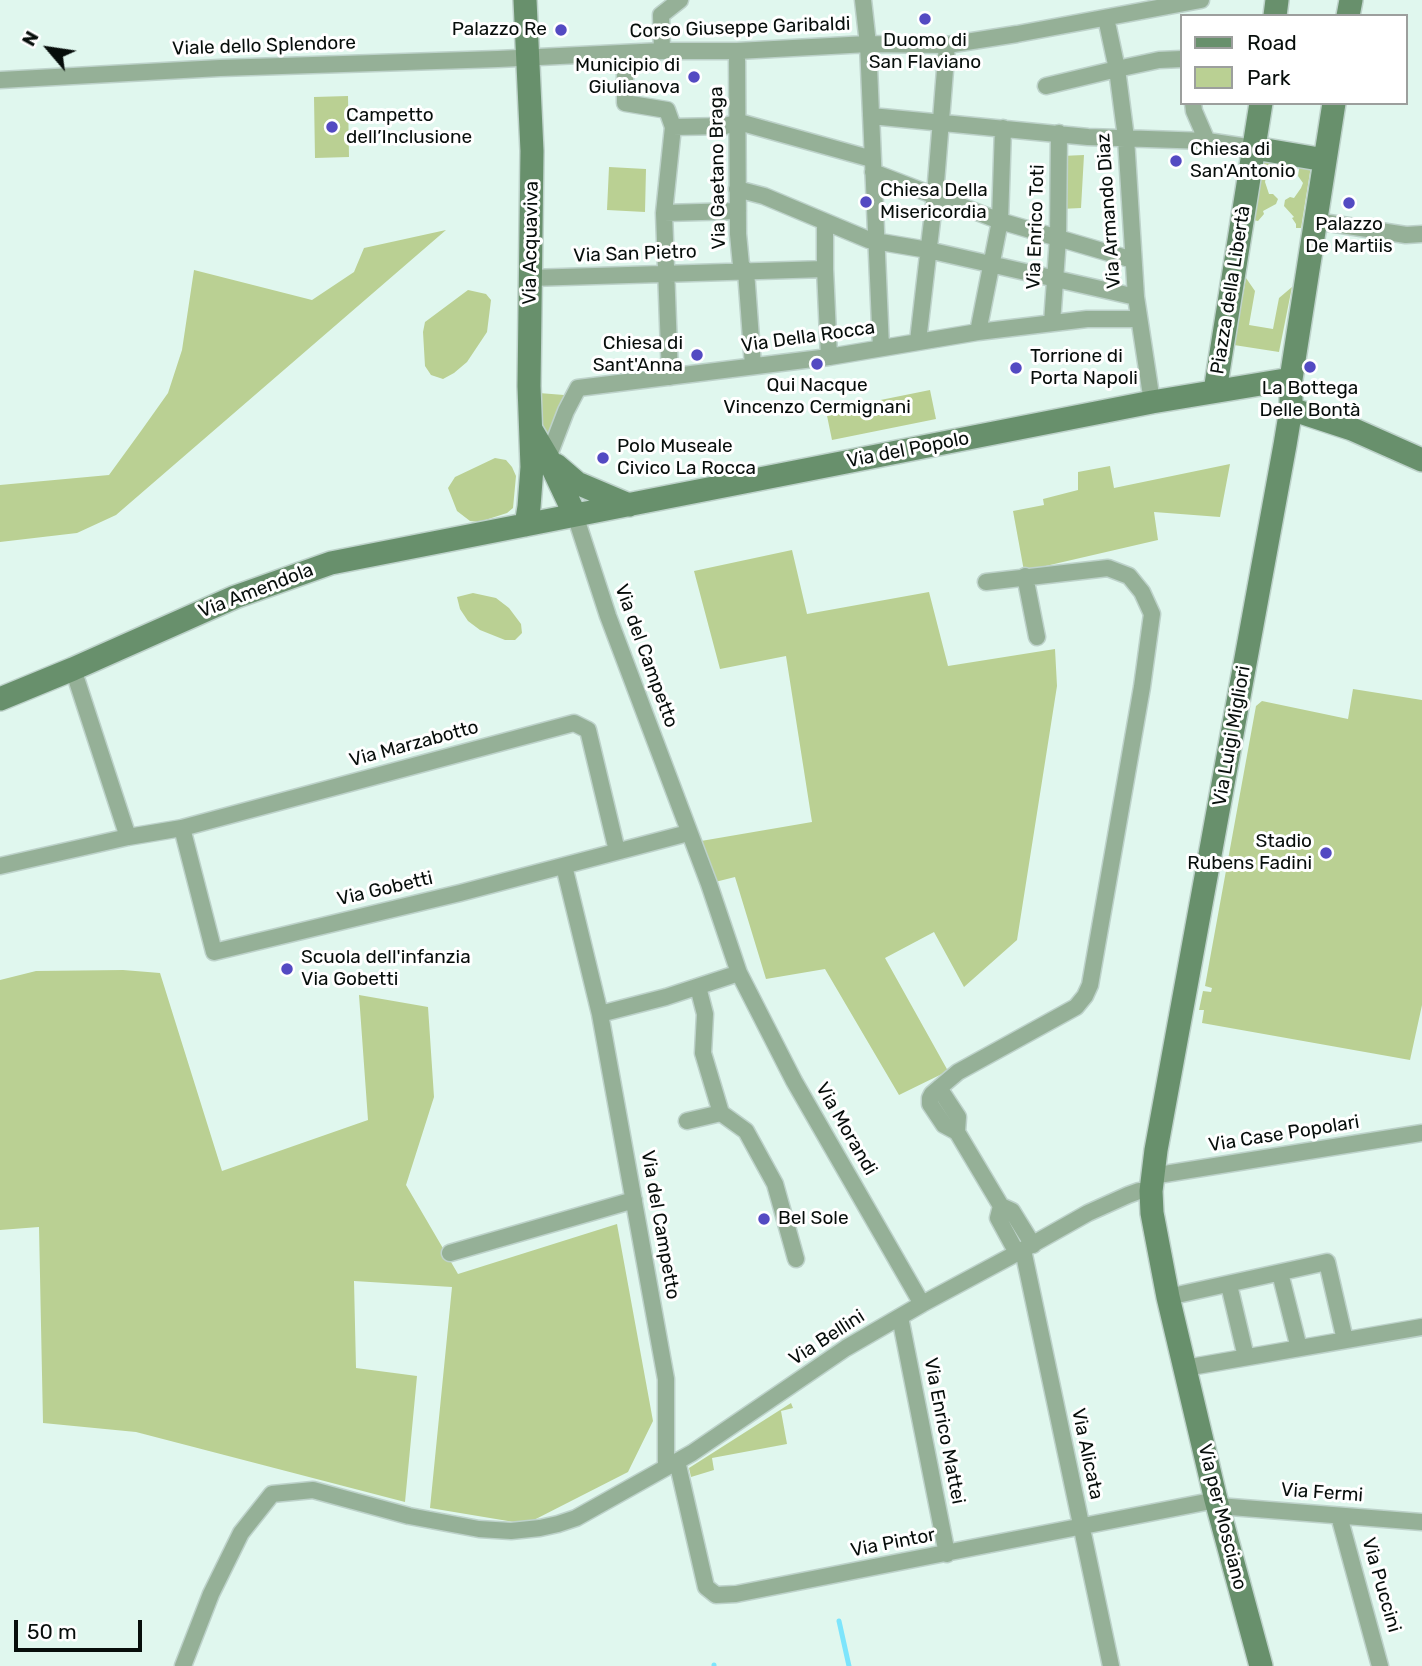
<!DOCTYPE html>
<html>
<head>
<meta charset="utf-8">
<style>
  body { margin:0 }
  #map { position:relative; width:1422px; height:1666px; overflow:hidden; background:#e0f7ee; font-family:Rubik,sans-serif }
  canvas { display:block }
  .legend { position:absolute; left:1180px; top:14px; width:228px; height:91px; box-sizing:border-box; background:#fff; border:2px solid #9c9f9d; margin:0; padding:9px 12px; list-style:none; font-size:21px; color:#070e0b }
  .legend li { display:flex; align-items:center; gap:14px; height:35px }
  .legend b { width:35px; border:2px solid #9c9f9d }
  .north { position:absolute; left:14px; top:14px; width:70px; height:70px; -webkit-text-stroke:5px #fff; paint-order:stroke; rotate:299deg; font-size:19px; font-weight:700; line-height:28px; text-align:center; color:#070e0b }
  .north::after { content:''; display:block; margin:auto; width:24px; height:32px; background:#070e0b; clip-path:polygon(50% 0,100% 100%,50% 72%,0 100%) }
  .scale { position:absolute; left:14px; top:1620px; width:128px; height:32px; box-sizing:border-box; border:4px solid #070e0b; border-top:0; padding-left:9px; font-size:21px; line-height:24px; white-space:nowrap; color:#070e0b; -webkit-text-stroke:5px #fff; paint-order:stroke }
</style>
</head>
<body>
<div id="map">
<canvas width="1422" height="1666"></canvas>
<ul class="legend">
<li><b style="height:9px;background:#68906c"></b>Road</li>
<li><b style="height:19px;background:#bad093"></b>Park</li>
</ul>
<div class="north">N</div>
<div class="scale">50 m</div>
</div>
<script>
const context = document.querySelector('canvas').getContext('2d');
context.lineJoin = 'round';
function fill(path, color) {
  context.fillStyle = color;
  context.fill(path, 'evenodd');
}
function toPath(rows) {
  const path = new Path2D();
  for (const r of rows) {
    path.moveTo(r[0], r[1]);
    for (let i = 2; i < r.length; i += 2) path.lineTo(r[i], r[i + 1]);
  }
  return path;
}
function stroke(path, color, width, dash) {
  context.strokeStyle = color;
  context.lineWidth = width;
  context.lineCap = dash ? 'butt' : 'round';
  context.setLineDash(dash || []);
  context.stroke(path);
}
function label(font, color, halo, rows, align = 'center') {
  context.font = font + ' Rubik,sans-serif';
  context.lineWidth = 6;
  context.setLineDash([]);
  context.textBaseline = 'middle';
  context.strokeStyle = halo;
  context.fillStyle = color;
  for (const [text, x, y, turn = 0] of rows) {
    context.save();
    context.translate(x, y);
    context.rotate((+turn || 0) * Math.PI / 180);
    context.textAlign = isNaN(turn) ? turn : align;
    if (halo) context.strokeText(text, 0, 0);
    context.fillText(text, 0, 0);
    context.restore();
  }
}
fill(toPath([
  [348,96,349,157,315,158,314,97],
  [1084,155,1081,208,1060,209,1061,156],
  [1263,158,1274,160,1273,172,1266,177,1265,182,1269,194,1273,194,1278,199,1276,204,1263,211,1264,214,1258,221,1253,220],
  [1300,164,1311,166,1301,228,1296,228,1296,224,1292,218,1294,217,1284,206,1285,200,1290,197,1294,198,1301,188,1303,183,1298,176],
  [609,167,646,169,645,212,607,210],
  [446,230,116,515,77,533,0,542,0,485,109,475,141,431,168,393,182,350,194,270,312,300,354,272,364,248],
  [1246,278,1255,291,1249,325,1273,329,1279,298,1292,287,1279,352,1234,345],
  [468,290,486,294,491,300,487,332,467,362,454,373,443,379,431,375,425,366,423,332,425,322],
  [930,390,936,419,832,440,826,411],
  [539,393,564,395,567,398,551,434,542,431],
  [495,458,506,460,512,467,516,476,513,508,507,513,479,522,470,521,457,511,448,488,455,477],
  [1230,464,1220,517,1154,512,1158,540,1024,571,1013,511,1044,505,1043,499,1078,490,1078,472,1110,466,1114,488],
  [792,550,807,614,929,592,948,666,1055,649,1057,686,1017,940,964,987,934,932,885,958,948,1071,899,1095,825,969,766,979,735,877,715,882,701,841,812,822,786,656,720,669,694,571],
  [473,593,496,598,509,608,521,624,522,633,515,640,505,640,480,630,468,621,460,609,457,597],
  [1353,689,1422,700,1422,1005,1410,1060,1202,1023,1204,1010,1199,1010,1203,991,1211,992,1212,988,1205,986,1256,706,1262,701,1348,719],
  [123,970,160,973,222,1171,368,1120,359,995,428,1007,434,1097,406,1185,458,1274,617,1224,653,1421,628,1472,526,1524,430,1508,452,1287,354,1281,356,1368,417,1376,405,1502,136,1432,43,1423,39,1227,0,1230,0,980,36,971],
  [791,1403,793,1408,781,1411,787,1444,712,1458,714,1470,691,1477,689,1468]
]), '#bad093');
stroke(toPath([
  [839,1621,849,1666],
  [714,1665,714,1666]
]), '#7de5fc', 5);
const street = toPath([
  [863,0,868,44,881,348],
  [1106,18,1117,69,1126,138,1136,297,1152,402],
  [662,51,661,15,680,0],
  [737,51,738,234,741,265,746,271,753,366],
  [625,53,625,103,667,110,673,127,725,126,739,122,872,159],
  [0,80,220,68,498,59,662,51,737,51,868,44,947,45,1017,34,1201,0],
  [1046,86,1117,69,1159,60,1182,59],
  [1193,103,1194,111,1207,141],
  [871,116,1088,137,1207,141,1254,148],
  [873,172,1000,221,1133,260],
  [737,189,764,196,869,240,928,250,1136,297],
  [664,213,738,211],
  [1316,221,1406,235,1422,234],
  [825,222,825,269,829,357],
  [530,278,825,269],
  [1052,323,1058,238,1059,133],
  [978,332,1000,221,1003,128],
  [918,341,935,195,947,45],
  [670,377,664,213,673,127],
  [542,462,548,458,566,411,578,388,829,357,978,332,1087,319,1138,319],
  [575,515,608,616,709,884,739,973,666,997,600,1014,666,1379,666,1467],
  [1025,576,1037,637],
  [986,582,1108,568,1129,576,1142,592,1152,614,1142,687,1090,985,1085,996,1076,1007,958,1072,932,1094,930,1098,930,1104,944,1125,957,1132,1001,1206],
  [73,669,128,837],
  [182,828,214,952,460,893,688,833],
  [0,866,128,837,182,828,574,723,588,730,617,851],
  [564,866,600,1014],
  [739,973,794,1081,922,1304],
  [698,987,705,1014,703,1053,721,1113],
  [939,1088,958,1117,957,1132],
  [687,1121,721,1113,746,1131,775,1184,796,1259],
  [1152,1176,1422,1133],
  [1001,1206,998,1218,1017,1253],
  [1001,1206,1012,1211,1033,1245],
  [1023,1250,1111,1666],
  [450,1253,634,1200],
  [1280,1273,1299,1348],
  [1229,1285,1246,1357],
  [1168,1297,1327,1262,1345,1340],
  [900,1317,947,1554],
  [1185,1368,1422,1327],
  [677,1461,706,1587,716,1595,736,1594,1216,1500],
  [1218,1506,1422,1522],
  [1339,1516,1380,1666],
  [183,1666,211,1594,241,1533,272,1494,313,1490,409,1516,479,1529,511,1531,540,1528,558,1524,576,1518,692,1453,846,1348,922,1304,1017,1253,1088,1213,1128,1195,1139,1191,1151,1191]
]);
const secondary = toPath([
  [525,0,532,151,529,386,532,467,529,507,526,525],
  [1275,16,1277,0],
  [1348,16,1351,0],
  [1254,148,1325,160],
  [1215,391,1261,103],
  [1291,409,1352,429,1422,460],
  [532,431,548,458,575,515],
  [556,465,577,483,629,505],
  [0,699,73,669,235,597,331,563,1152,402,1291,379],
  [1261,1666,1216,1500,1168,1297,1152,1213,1151,1191,1156,1150,1285,445,1291,409,1291,379,1334,103]
]);
stroke(street, '#bdd2ca', 19);
stroke(secondary, '#bdd2ca', 26);
stroke(street, '#95b097', 16);
stroke(secondary, '#68906c', 23);
for (const [x, y, r, color] of [
  [925,19,7,"#534ac2"],
  [561,30,7,"#534ac2"],
  [694,77,7,"#534ac2"],
  [332,127,7,"#534ac2"],
  [1176,161,7,"#534ac2"],
  [866,202,7,"#534ac2"],
  [1349,203,7,"#534ac2"],
  [697,355,7,"#534ac2"],
  [817,364,7,"#534ac2"],
  [1310,367,7,"#534ac2"],
  [1016,368,7,"#534ac2"],
  [603,458,7,"#534ac2"],
  [1326,853,7,"#534ac2"],
  [287,969,7,"#534ac2"],
  [764,1219,7,"#534ac2"]
]) {
  const dot = new Path2D();
  dot.arc(x, y, r, 0, 2 * Math.PI);
  context.fillStyle = color;
  context.fill(dot);
  stroke(dot, '#fff', 2.5);
}
label('19px', '#070e0b', '#fff', [
  ["Corso Giuseppe Garibaldi",740,28,-2],
  ["Viale dello Splendore",264,46,-2],
  ["Via Gaetano Braga",718,168,-91],
  ["Via Armando Diaz",1109,211,-94],
  ["Via Enrico Toti",1036,227,-88],
  ["Via Acquaviva",531,243,-89],
  ["Via San Pietro",635,254,-2],
  ["Piazza della Libertà",1231,290,-81],
  ["Via Della Rocca",808,337,-8],
  ["Via del Popolo",908,450,-11],
  ["Via Amendola",256,591,-21],
  ["Via del Campetto",646,656,70],
  ["Via Luigi Migliori",1232,736,-80],
  ["Via Marzabotto",414,744,-15],
  ["Via Gobetti",385,889,-13],
  ["Via Morandi",846,1129,60],
  ["Via Case Popolari",1284,1134,-9],
  ["Via del Campetto",660,1225,80],
  ["Via Bellini",827,1338,-33],
  ["Via Enrico Mattei",944,1431,79],
  ["Via Alicata",1087,1454,78],
  ["Via Fermi",1322,1493,4],
  ["Via per Mosciano",1222,1517,76],
  ["Via Pintor",893,1543,-11],
  ["Via Puccini",1381,1585,74]
]);
label('19px', '#070e0b', '#fff', [
  ["Palazzo Re",547,30,"right"],
  ["Duomo di",925,41,"center"],
  ["San Flaviano",925,63,"center"],
  ["Municipio di",680,66,"right"],
  ["Giulianova",680,88,"right"],
  ["Campetto",346,116],
  ["dell’Inclusione",346,138],
  ["Chiesa di",1190,150],
  ["San'Antonio",1190,172],
  ["Chiesa Della",880,191],
  ["Misericordia",880,213],
  ["Palazzo",1349,225,"center"],
  ["De Martiis",1349,247,"center"],
  ["Chiesa di",683,344,"right"],
  ["Sant'Anna",683,366,"right"],
  ["Torrione di",1030,357],
  ["Porta Napoli",1030,379],
  ["Qui Nacque",817,386,"center"],
  ["Vincenzo Cermignani",817,408,"center"],
  ["La Bottega",1310,389,"center"],
  ["Delle Bontà",1310,411,"center"],
  ["Polo Museale",617,447],
  ["Civico La Rocca",617,469],
  ["Stadio",1312,842,"right"],
  ["Rubens Fadini",1312,864,"right"],
  ["Scuola dell'infanzia",301,958],
  ["Via Gobetti",301,980],
  ["Bel Sole",778,1219]
], 'left');
</script>
</body>
</html>
